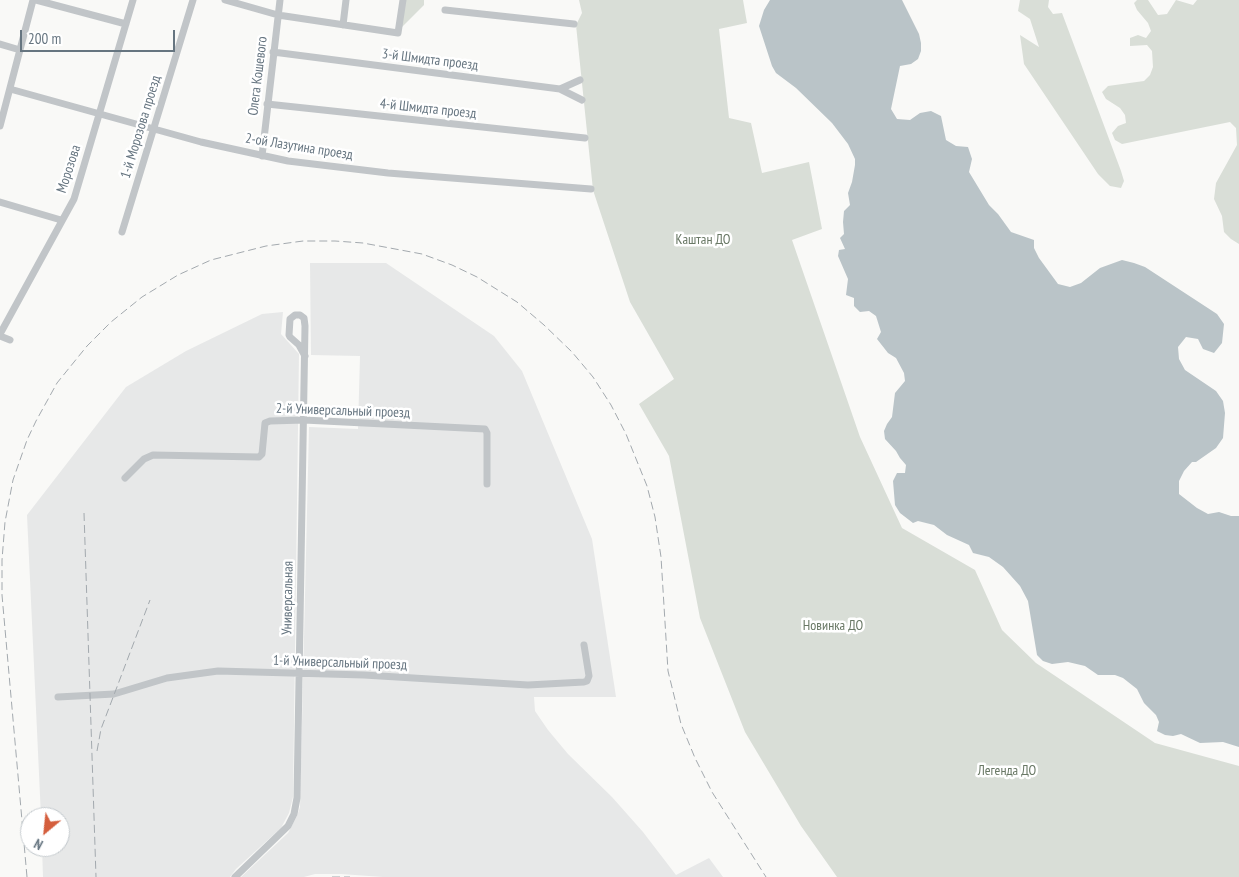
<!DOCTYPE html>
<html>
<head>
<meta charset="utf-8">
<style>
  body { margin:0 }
  #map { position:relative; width:1239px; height:877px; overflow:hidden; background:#f9f9f7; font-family:"PT Sans Narrow",sans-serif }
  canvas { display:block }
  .north { position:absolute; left:20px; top:807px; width:50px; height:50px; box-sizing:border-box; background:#fff; border:1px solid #c2c8cc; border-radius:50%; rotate:208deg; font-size:14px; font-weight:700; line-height:20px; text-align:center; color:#667580 }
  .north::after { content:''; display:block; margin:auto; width:18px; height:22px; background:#d45e3d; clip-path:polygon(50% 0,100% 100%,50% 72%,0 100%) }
  .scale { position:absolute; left:20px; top:30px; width:155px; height:22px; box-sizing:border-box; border:2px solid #667580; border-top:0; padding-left:6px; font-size:15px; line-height:18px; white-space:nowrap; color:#667580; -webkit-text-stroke:4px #fff; paint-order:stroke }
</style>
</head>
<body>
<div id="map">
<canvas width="1239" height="877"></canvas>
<div class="north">N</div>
<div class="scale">200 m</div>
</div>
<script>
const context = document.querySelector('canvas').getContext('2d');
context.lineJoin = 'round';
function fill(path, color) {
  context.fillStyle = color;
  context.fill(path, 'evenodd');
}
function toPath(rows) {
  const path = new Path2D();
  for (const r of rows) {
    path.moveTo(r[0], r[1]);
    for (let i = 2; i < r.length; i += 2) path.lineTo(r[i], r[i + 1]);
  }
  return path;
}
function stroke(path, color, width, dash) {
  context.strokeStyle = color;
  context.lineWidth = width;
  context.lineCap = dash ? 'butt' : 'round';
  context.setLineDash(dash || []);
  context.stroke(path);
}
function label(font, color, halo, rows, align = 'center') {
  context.font = font + ' "PT Sans Narrow",sans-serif';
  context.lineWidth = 5;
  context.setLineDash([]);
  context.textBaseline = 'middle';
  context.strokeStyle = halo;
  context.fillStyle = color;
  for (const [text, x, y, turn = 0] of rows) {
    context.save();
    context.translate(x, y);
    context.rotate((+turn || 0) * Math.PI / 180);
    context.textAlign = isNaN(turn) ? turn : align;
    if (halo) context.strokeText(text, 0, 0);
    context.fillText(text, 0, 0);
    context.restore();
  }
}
fill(toPath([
  [310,263,386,263,494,336,522,371,592,539,616,697,534,697,535,711,548,730,568,754,612,797,643,832,676,875,709,858,723,877,383,877,341,874,315,874,304,877,241,877,288,833,297,816,300,807,309,427,358,429,360,356,311,355],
  [283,312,281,334,299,354,293,797,289,813,281,828,236,869,230,877,43,877,42,847,60,847,60,817,41,817,27,515,126,387,186,351,262,314]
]), '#e7e8e8');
fill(toPath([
  [406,0,424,0,424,5,401,28],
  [579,0,743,0,747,23,719,29,729,118,751,123,762,173,809,162,822,229,792,240,860,437,902,528,975,570,1002,630,1036,663,1155,743,1239,766,1239,877,837,877,801,826,745,732,700,618,669,456,639,404,674,379,630,302,593,190,576,25,582,13],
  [1020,0,1049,0,1048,7,1053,14,1062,13,1121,171,1124,181,1121,188,1110,186,1098,174,1024,64,1020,35,1039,47,1030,19,1018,11],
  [1137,0,1148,0,1158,15,1167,14,1176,0,1193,5,1197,0,1239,0,1239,244,1231,239,1224,232,1222,216,1214,199,1216,183,1237,145,1236,128,1230,122,1122,144,1115,140,1112,133,1118,126,1126,123,1125,115,1120,108,1106,99,1102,92,1108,86,1144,81,1150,75,1153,67,1152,51,1147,45,1130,46,1130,38,1138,35,1146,38,1151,31,1148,23,1137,10,1134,3]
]), '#d9ded7');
fill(toPath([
  [770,0,902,0,919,34,921,43,921,51,918,59,911,64,900,66,891,109,897,119,910,120,920,113,931,111,941,116,946,140,956,146,968,147,972,159,969,172,989,205,998,214,1011,232,1034,240,1034,248,1039,258,1058,284,1070,287,1081,283,1100,268,1122,260,1134,263,1145,267,1217,314,1224,324,1222,343,1214,353,1203,349,1198,339,1186,337,1178,347,1179,359,1185,370,1216,391,1223,401,1225,413,1223,438,1216,448,1196,462,1192,462,1184,471,1179,481,1179,494,1197,508,1208,514,1219,512,1231,516,1239,516,1239,747,1223,742,1200,743,1181,734,1173,736,1165,735,1157,731,1159,722,1156,715,1144,703,1137,689,1123,678,1115,675,1098,675,1085,666,1068,662,1052,664,1043,661,1037,655,1028,601,1020,586,1003,567,989,557,973,553,969,545,947,535,934,525,918,521,913,523,900,513,895,505,893,481,897,473,905,473,906,465,900,458,896,451,885,439,884,431,887,424,892,417,895,393,905,381,904,373,896,358,888,353,877,339,881,332,876,316,869,311,860,312,854,306,854,298,846,295,848,279,838,256,839,250,845,249,840,238,844,234,843,222,844,211,850,205,848,193,852,182,855,165,855,159,848,144,832,123,796,88,776,73,772,66,759,26,764,10]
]), '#bac4c8');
stroke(toPath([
  [36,0,126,24],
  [225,0,278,15,398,33,403,0],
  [445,10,574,24],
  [343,25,346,0],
  [0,44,20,50],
  [273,52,560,89,582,100],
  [10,89,201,142,288,161,388,173,591,189],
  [560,89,580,80],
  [267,104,585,138],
  [0,126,33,0],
  [262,156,280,0],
  [0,202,61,220],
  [122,232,193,0],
  [0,334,74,199,133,0],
  [0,336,10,340],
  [125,478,144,459,153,455,259,457,262,454,265,423,270,421,304,420,485,429,487,433,487,484],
  [58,697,114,694,167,678,218,671,364,675,528,685,584,682,587,681,589,676,584,645],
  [235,877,288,826,294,814,297,798,305,326,304,318,300,315,295,315,290,319,289,335,290,337,299,345,305,356]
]), '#c1c5c8', 7);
stroke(toPath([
  [84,513,96,877],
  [97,751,101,729,150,600],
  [27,877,2,595,2,560,5,522,13,480,27,440,36,421,57,383,87,346,111,322,142,297,178,275,211,260,266,246,303,241,335,241,363,243,422,254,452,265,477,277,517,302,544,325,572,352,593,377,611,405,626,434,647,486,655,517,661,557,668,671,681,724,695,758,712,792,766,877],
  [332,877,350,877]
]), '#a3a9ae', 1, [8, 4]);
label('14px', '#667580', '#fff', [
  ["3-й Шмидта проезд",430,60,7],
  ["Олега Кошевого",258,76,-83],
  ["4-й Шмидта проезд",428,109,6],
  ["1-й Морозова проезд",141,127,-73],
  ["2-ой Лазутина проезд",299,147,9],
  ["Морозова",69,169,-72],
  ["2-й Универсальный проезд",343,411,2],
  ["Универсальная",288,598,-89],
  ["1-й Универсальный проезд",340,663,2]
]);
label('14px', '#697865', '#fff', [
  ["Каштан ДО",703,240],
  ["Новинка ДО",833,626],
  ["Легенда ДО",1007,771]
]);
</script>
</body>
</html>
